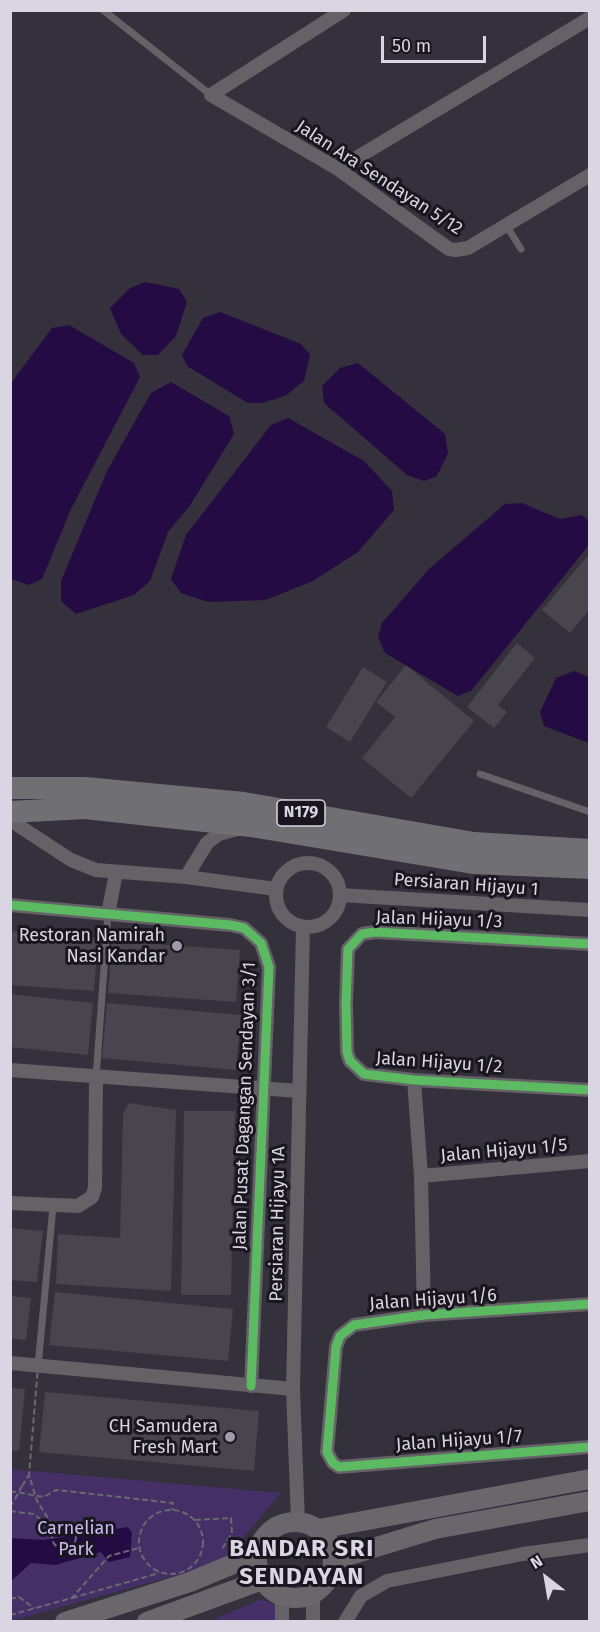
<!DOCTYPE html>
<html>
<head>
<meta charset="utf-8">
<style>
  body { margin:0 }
  #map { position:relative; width:600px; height:1632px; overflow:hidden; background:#34303c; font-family:"Fira Sans",sans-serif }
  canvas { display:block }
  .frame { position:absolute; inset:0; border:12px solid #d9d5e2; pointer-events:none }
  .north { position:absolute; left:516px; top:1548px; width:60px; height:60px; -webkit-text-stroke:4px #19161f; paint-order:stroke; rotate:329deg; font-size:16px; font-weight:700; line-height:24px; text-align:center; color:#d9d5e2 }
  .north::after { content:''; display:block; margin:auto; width:21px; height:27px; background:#d9d5e2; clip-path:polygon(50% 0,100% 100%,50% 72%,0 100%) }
  .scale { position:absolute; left:381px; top:36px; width:105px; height:27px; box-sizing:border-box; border:3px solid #d9d5e2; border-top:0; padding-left:8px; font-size:18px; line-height:21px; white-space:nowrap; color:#d9d5e2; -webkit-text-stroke:4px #19161f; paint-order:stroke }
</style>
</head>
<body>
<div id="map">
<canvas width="600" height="1632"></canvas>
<div class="frame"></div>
<div class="north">N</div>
<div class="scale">50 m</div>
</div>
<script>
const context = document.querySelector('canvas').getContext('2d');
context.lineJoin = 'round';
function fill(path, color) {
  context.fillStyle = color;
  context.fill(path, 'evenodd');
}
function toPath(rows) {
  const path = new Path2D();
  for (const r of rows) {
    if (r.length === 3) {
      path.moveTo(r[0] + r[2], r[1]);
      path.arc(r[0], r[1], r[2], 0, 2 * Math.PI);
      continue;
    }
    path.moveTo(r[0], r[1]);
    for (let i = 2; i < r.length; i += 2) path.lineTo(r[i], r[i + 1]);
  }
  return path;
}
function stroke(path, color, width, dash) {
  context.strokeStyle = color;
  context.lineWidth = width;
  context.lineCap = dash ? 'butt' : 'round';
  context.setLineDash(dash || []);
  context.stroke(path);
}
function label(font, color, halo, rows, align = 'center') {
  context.font = font + ' "Fira Sans",sans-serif';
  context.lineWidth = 6;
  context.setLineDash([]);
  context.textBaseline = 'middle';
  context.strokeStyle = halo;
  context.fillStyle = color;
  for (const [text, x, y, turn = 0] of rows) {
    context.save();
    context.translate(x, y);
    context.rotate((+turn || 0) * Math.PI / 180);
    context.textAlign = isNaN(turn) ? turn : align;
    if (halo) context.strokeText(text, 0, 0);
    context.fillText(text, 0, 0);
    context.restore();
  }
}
fill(toPath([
  [10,1469,281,1493,223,1562,11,1621],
  [262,1599,286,1610,286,1621,207,1622]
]), '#443067');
fill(toPath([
  [145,282,179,289,187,302,176,336,158,355,143,355,121,334,110,308,130,288],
  [220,312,301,344,310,355,304,381,285,396,262,403,248,403,187,366,182,355,203,318],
  [69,325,134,363,140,377,71,509,42,579,29,585,11,579,11,383,52,328],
  [358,363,445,434,448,453,437,476,424,481,407,475,324,403,322,386,340,368],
  [171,382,229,416,234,434,189,507,168,532,150,581,134,595,76,614,61,601,61,581,107,471,151,393],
  [288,418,364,461,392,491,394,510,358,552,311,582,265,600,208,602,181,593,171,579,186,535,271,425],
  [522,503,560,519,582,515,589,521,589,545,471,691,458,696,385,653,378,637,382,623,429,569,505,504],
  [574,671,589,677,589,743,544,726,540,712,556,678],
  [128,1527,132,1533,130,1557,109,1562,101,1552,55,1565,31,1563,11,1581,11,1538,43,1540]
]), '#250b43');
fill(toPath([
  [590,553,590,609,570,633,542,610],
  [517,643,535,658,498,705,507,712,494,728,467,707],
  [406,665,474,721,411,798,362,758,395,717,376,702],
  [363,667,387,682,350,742,326,727],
  [10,931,98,938,94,991,10,985],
  [112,941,240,950,236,1002,108,993],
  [10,994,93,1003,88,1055,10,1047],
  [107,1003,241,1015,236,1070,102,1058],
  [129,1103,176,1110,171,1291,56,1284,58,1234,120,1238,123,1114],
  [184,1111,235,1111,231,1295,181,1295],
  [10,1228,43,1231,37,1282,10,1280],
  [55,1292,233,1309,228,1361,49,1345],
  [10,1296,31,1298,26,1340,10,1339],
  [10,1388,25,1389,19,1451,10,1450],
  [45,1392,259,1411,254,1471,39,1452]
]), '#48454e');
stroke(toPath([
  [22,1486,29,1475],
  [10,1491,44,1497,56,1490,173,1503,172,1510],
  [10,1507,15,1499],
  [171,1542,32],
  [195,1520,231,1518,232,1533,221,1551],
  [64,1537,12],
  [72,1598,159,1573],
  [10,1599,19,1597,34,1608],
  [10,1615,72,1598,109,1556,139,1548]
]), '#6a696e', 2, [6, 3]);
stroke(toPath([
  [103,10,211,95],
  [506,225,521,249],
  [480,774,590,812],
  [96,1077,108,914],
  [38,1366,53,1207]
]), '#646267', 7);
stroke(toPath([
  [344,10,211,95,338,169,449,249,456,250,468,248,590,175],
  [338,169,590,18],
  [10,820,71,860,96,870,186,877,276,889],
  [308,895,32],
  [186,877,207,843,219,834,237,829],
  [340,895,590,910],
  [10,905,230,925,244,928,261,943,269,967,251,1386],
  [108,914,116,873],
  [590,944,375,932,362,934,348,949,346,1003,347,1052,350,1061,364,1074,414,1080,590,1090],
  [10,1070,299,1091],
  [414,1080,421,1176,424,1315],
  [421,1176,590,1161],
  [10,1203,78,1206,92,1197,95,1188,96,1077],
  [590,1304,424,1315,354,1325,340,1336,336,1347,327,1452,333,1463,339,1467,590,1447],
  [10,1363,293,1389],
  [298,1521,293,1389,303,927],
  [282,1622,282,1596],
  [313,1622,313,1594],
  [345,1622,361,1596,387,1581,523,1554,590,1545]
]), '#646267', 14);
stroke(toPath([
  [295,1560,38],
  [319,1529,590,1479],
  [334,1560,435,1529,590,1501],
  [65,1622,190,1582,257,1554],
  [147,1622,262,1580]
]), '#69666c', 20);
stroke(toPath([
  [10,788,85,788,244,803,474,843,590,850],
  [10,812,85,808,251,826,473,863,590,868]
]), '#706f74', 22);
stroke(toPath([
  [15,1499,22,1486],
  [10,1511,33,1514,55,1529,37,1501,29,1475,38,1366]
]), '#6a696e', 2, [6, 3]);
stroke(toPath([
  [10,905,230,925,244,928,261,943,269,967,251,1386],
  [590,944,375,932,362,934,348,949,346,1003,347,1052,350,1061,364,1074,414,1080,590,1090],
  [590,1304,424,1315,354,1325,340,1336,336,1347,327,1452,333,1463,339,1467,590,1447]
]), '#5cba63', 9);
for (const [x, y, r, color] of [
  [177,946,6,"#9f9ba8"],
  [230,1437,6,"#9f9ba8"]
]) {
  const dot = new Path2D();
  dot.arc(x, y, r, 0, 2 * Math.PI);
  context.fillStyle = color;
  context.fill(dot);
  stroke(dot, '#19161f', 2);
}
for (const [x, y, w] of [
  [301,813,48]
]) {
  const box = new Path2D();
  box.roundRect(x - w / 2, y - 13, w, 26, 4.5);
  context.fillStyle = '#19161f';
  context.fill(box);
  stroke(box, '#d9d5e2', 1.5);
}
label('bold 16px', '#d9d5e2', null, [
  ["N179",301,813]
]);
label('18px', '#d9d5e2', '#19161f', [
  ["Jalan Ara Sendayan 5/12",379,178,33],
  ["Persiaran Hijayu 1",466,885,4],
  ["Jalan Hijayu 1/3",439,920,2],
  ["Jalan Hijayu 1/2",439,1063,4],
  ["Jalan Pusat Dagangan Sendayan 3/1",245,1106,-88],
  ["Jalan Hijayu 1/5",504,1151,-5],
  ["Persiaran Hijayu 1A",278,1224,-89],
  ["Jalan Hijayu 1/6",433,1300,-4],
  ["Jalan Hijayu 1/7",459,1441,-4]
]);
label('18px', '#d9d5e2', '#19161f', [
  ["Restoran Namirah",165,936],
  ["Nasi Kandar",165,957],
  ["CH Samudera",218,1427],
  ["Fresh Mart",218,1448]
], 'right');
label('18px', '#cbbbf4', '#19161f', [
  ["Carnelian",76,1529],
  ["Park",76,1550]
]);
context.letterSpacing = '1.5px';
label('bold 24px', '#d9d5e2', '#19161f', [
  ["BANDAR SRI",302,1549],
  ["SENDAYAN",302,1577]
]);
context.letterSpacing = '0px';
</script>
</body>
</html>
